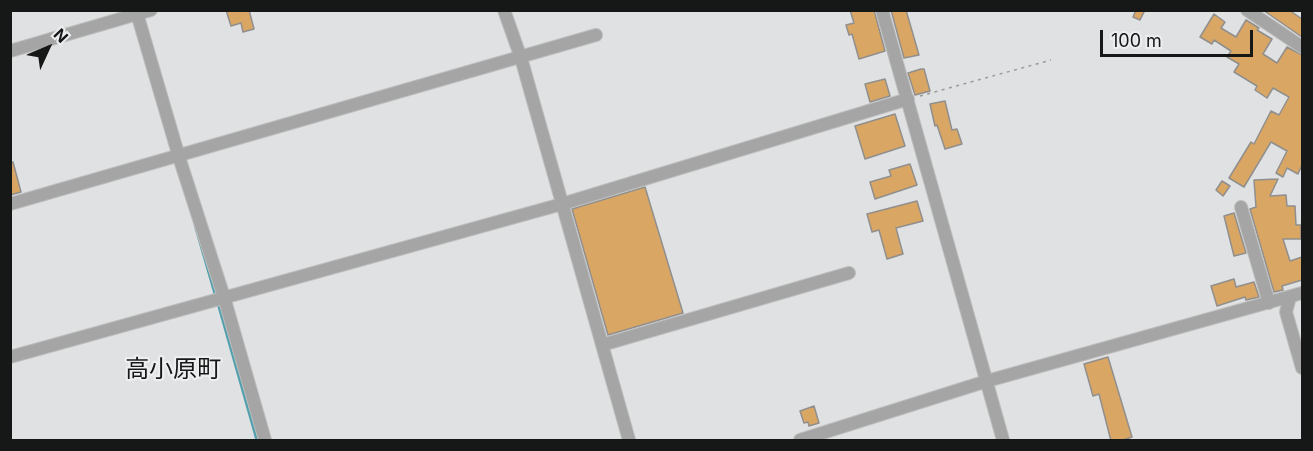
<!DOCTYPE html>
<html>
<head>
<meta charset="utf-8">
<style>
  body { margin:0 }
  #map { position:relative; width:1313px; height:451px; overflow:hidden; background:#e0e1e2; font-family:Inter,sans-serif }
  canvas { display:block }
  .frame { position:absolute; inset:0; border:12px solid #161717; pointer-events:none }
  .north { position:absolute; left:18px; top:18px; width:60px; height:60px; -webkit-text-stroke:4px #edeef0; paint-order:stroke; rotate:46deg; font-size:16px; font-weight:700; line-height:24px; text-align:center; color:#161717 }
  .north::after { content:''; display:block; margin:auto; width:21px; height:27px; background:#161717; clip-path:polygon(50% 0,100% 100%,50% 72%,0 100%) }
  .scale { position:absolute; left:1100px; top:30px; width:153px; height:27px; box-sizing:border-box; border:3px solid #161717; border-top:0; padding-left:8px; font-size:18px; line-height:21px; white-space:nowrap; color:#161717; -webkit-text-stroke:4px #edeef0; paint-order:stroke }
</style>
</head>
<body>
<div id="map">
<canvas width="1313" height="451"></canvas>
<div class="frame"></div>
<div class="north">N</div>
<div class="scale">100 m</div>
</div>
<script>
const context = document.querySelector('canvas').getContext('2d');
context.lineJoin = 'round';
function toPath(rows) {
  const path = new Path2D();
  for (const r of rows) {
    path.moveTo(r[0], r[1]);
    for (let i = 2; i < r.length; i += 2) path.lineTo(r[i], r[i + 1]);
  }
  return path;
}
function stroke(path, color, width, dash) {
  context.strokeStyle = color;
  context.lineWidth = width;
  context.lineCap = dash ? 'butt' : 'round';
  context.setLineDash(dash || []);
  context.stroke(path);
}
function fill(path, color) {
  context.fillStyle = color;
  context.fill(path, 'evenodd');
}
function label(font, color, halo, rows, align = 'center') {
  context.font = font + ' Inter,"Noto Sans JP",sans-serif';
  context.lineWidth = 4.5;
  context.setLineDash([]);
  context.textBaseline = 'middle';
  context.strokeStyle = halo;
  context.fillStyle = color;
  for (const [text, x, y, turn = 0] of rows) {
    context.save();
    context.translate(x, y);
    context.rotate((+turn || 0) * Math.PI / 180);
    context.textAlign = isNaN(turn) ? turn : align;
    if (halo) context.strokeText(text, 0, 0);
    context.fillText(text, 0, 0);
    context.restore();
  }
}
stroke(toPath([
  [196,228,216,297],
  [218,303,257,440]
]), '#52a0ad', 3);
const building = toPath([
  [226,10,249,10,254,29,243,32,241,23,231,26,226,10],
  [850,10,874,10,885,51,859,59,852,34,849,35,846,25,854,23,850,10],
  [891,10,906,10,919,55,904,58,891,10],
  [1136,10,1145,10,1140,20,1133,17,1136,10],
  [1263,10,1289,10,1302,19,1302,37,1263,10],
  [1214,14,1225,22,1221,28,1236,37,1246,20,1259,28,1257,30,1272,39,1263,54,1277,63,1287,47,1302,55,1302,165,1298,174,1287,168,1283,177,1276,173,1287,151,1271,142,1244,187,1229,178,1251,142,1254,144,1271,111,1279,115,1289,97,1273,88,1267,98,1255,90,1257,86,1234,72,1239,64,1227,57,1231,51,1214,40,1212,44,1200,37,1214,14],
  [921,69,924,69,930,91,915,95,908,73,921,69],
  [885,79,890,96,870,102,865,84,885,79],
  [945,101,952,130,957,129,962,144,945,149,937,125,935,126,930,104,945,101],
  [895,114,905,146,865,159,855,126,895,114],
  [10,162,13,162,21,192,10,195,10,162],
  [910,164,917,185,875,199,870,182,891,176,889,170,910,164],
  [1278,179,1270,196,1286,195,1287,206,1295,206,1296,225,1301,225,1301,239,1283,239,1290,261,1302,257,1302,280,1282,286,1283,290,1274,292,1250,209,1256,207,1254,180,1278,179],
  [1222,181,1230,186,1223,196,1216,190,1222,181],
  [645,187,683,313,608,335,572,209,645,187],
  [917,201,923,221,896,228,903,254,887,259,879,230,872,232,867,214,917,201],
  [1234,213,1246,253,1234,256,1224,216,1234,213],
  [1234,279,1236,287,1254,282,1259,297,1246,300,1245,297,1217,306,1211,286,1234,279],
  [1108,357,1132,437,1120,441,1111,441,1099,394,1093,396,1084,364,1108,357],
  [814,406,819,423,809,426,808,422,804,423,800,411,814,406]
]);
fill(building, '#daa663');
stroke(building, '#908f8e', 1.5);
const minor = toPath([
  [136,10,179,157,224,297,265,440],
  [504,10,521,58,629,440],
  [882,10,1003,440],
  [1247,10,1302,47],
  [10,51,151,10],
  [10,204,596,35],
  [1241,207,1269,303],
  [1290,297,1286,312,1302,368],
  [602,345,849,273],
  [10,357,562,204,908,99],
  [800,440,987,381,1302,293]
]);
stroke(minor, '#bcbdbd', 14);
stroke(toPath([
  [920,96,1051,60]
]), '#999a9a', 1.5, [3, 4.5]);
stroke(minor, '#a6a5a5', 12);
label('24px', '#161717', '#edeef0', [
  ["高小原町",173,370]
]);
</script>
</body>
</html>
